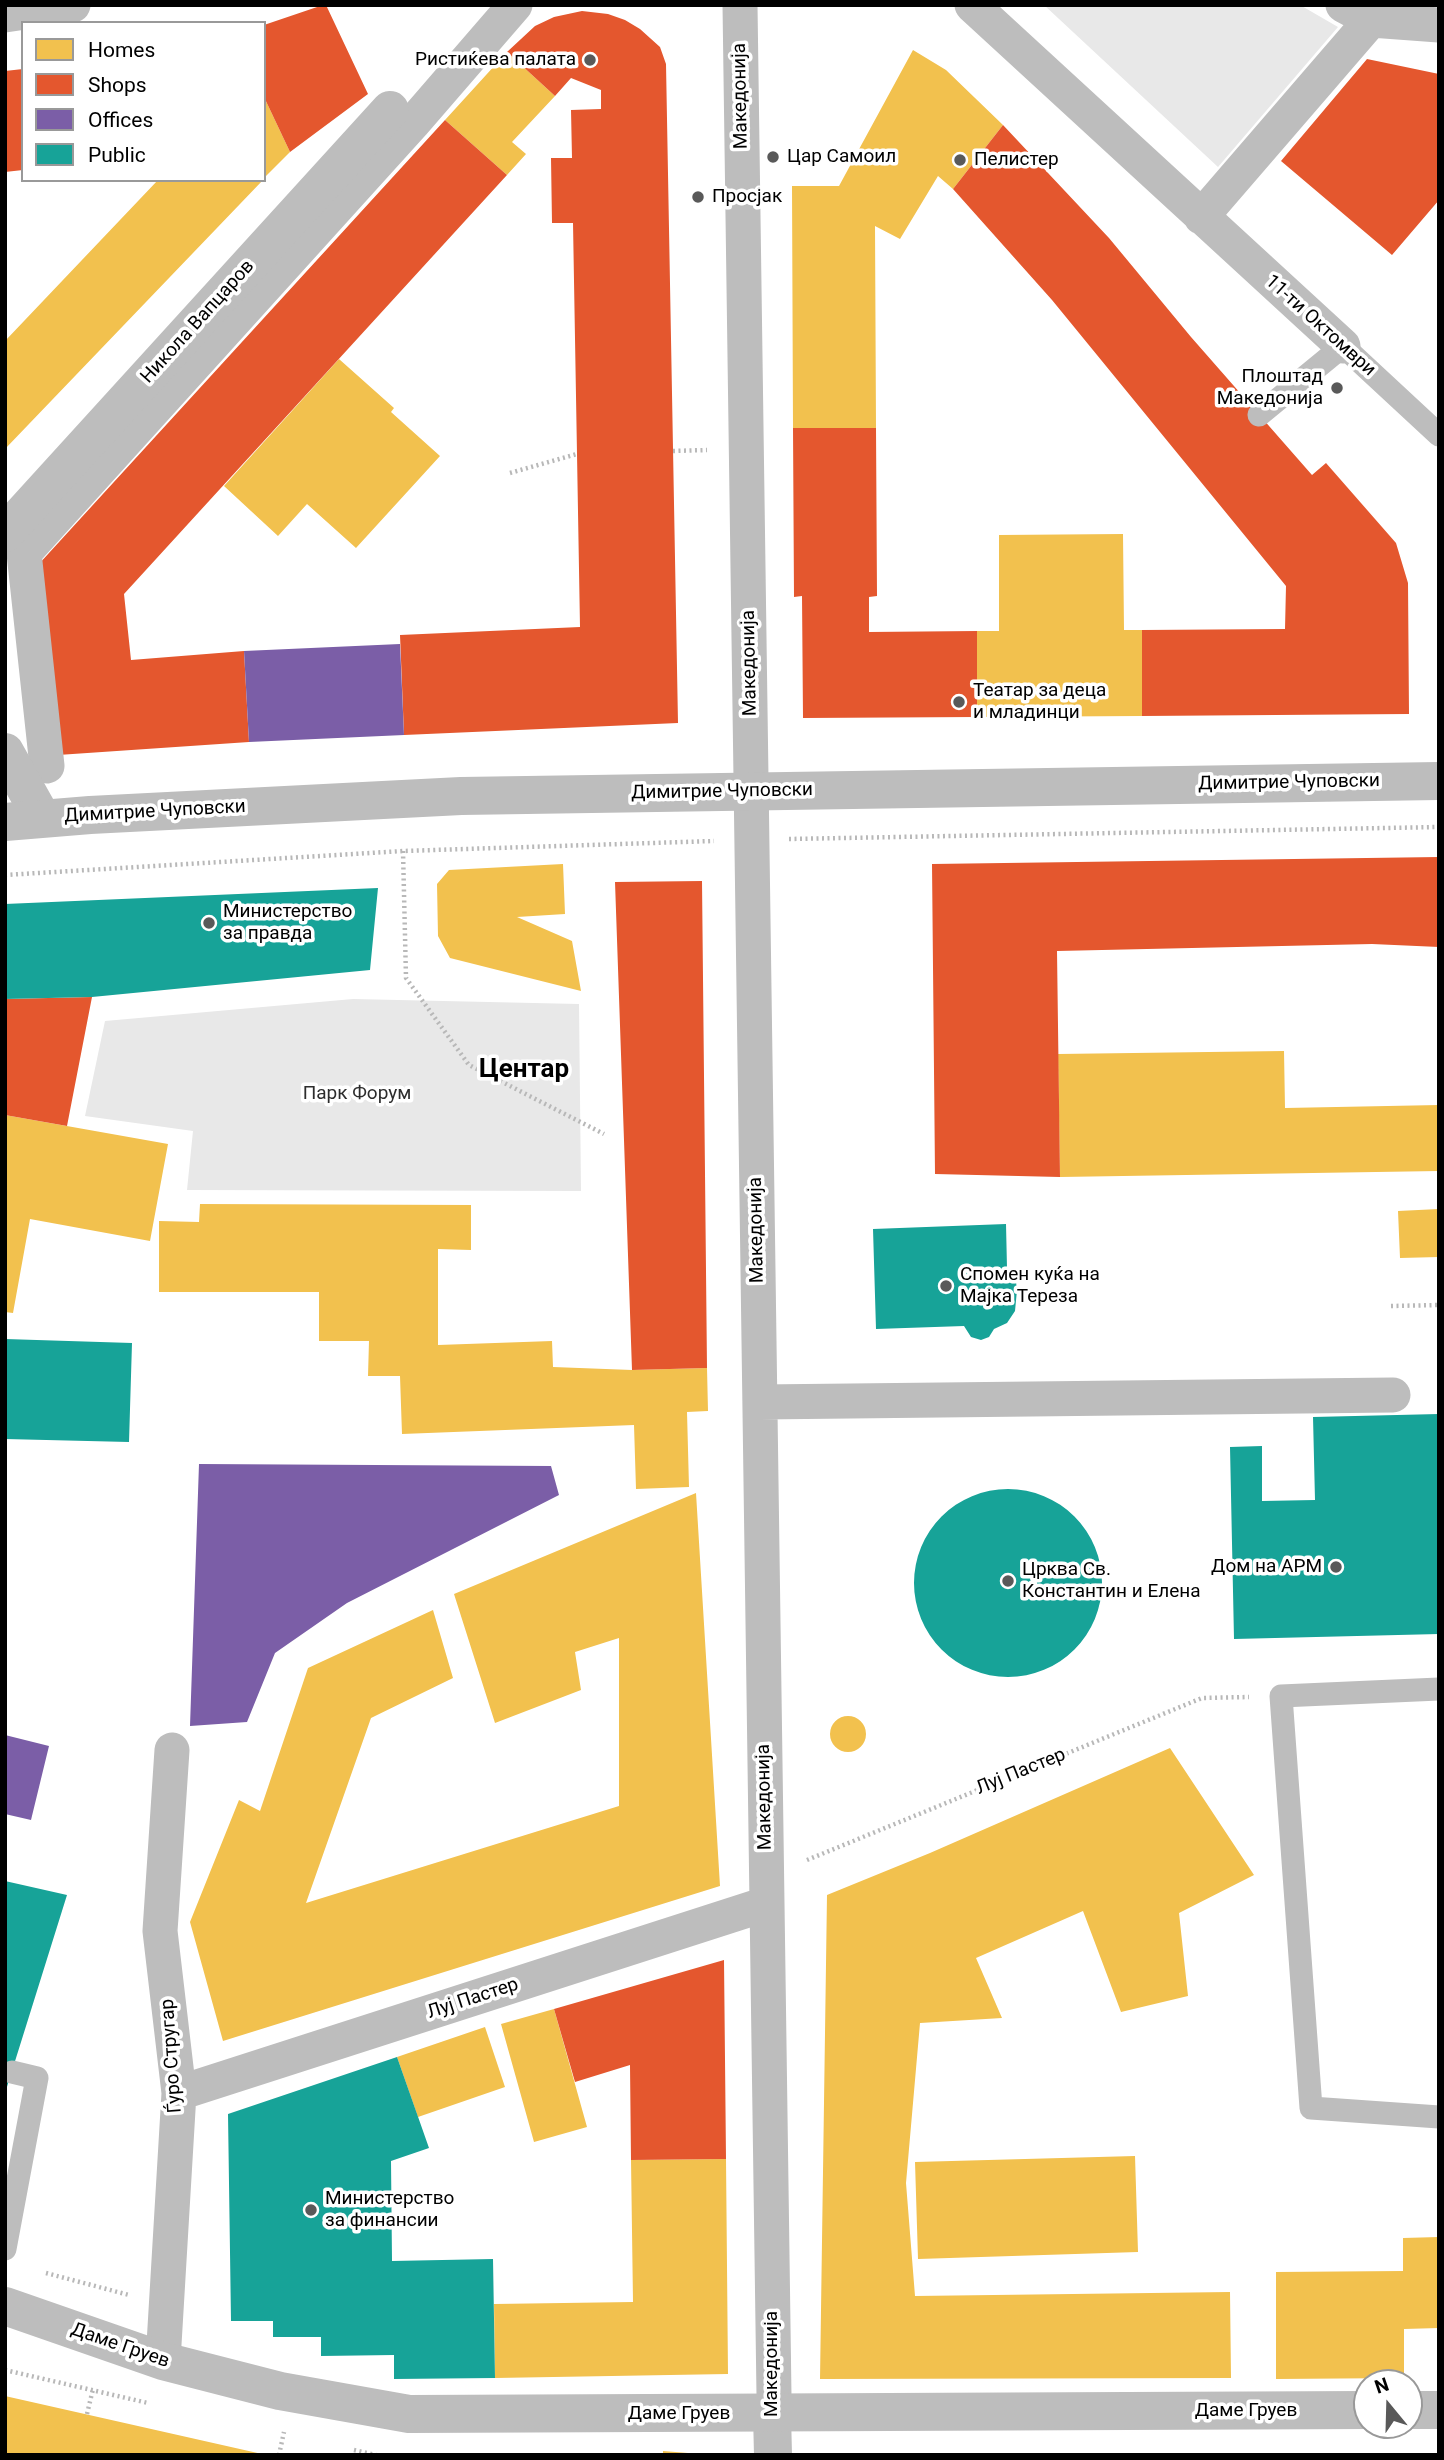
<!DOCTYPE html>
<html>
<head>
<meta charset="utf-8">
<style>
  body { margin:0 }
  #map { position:relative; width:1444px; height:2460px; overflow:hidden; background:#fff; font-family:Roboto,sans-serif }
  canvas { display:block }
  .frame { position:absolute; inset:0; border:7px solid #000; pointer-events:none }
  .legend { position:absolute; left:21px; top:21px; width:245px; height:161px; box-sizing:border-box; background:#fff; border:2px solid #999; margin:0; padding:9px 12px; list-style:none; font-size:21px; color:#000 }
  .legend li { display:flex; align-items:center; gap:14px; height:35px }
  .legend b { width:35px; border:2px solid #999 }
  .north { position:absolute; left:1353px; top:2369px; width:70px; height:70px; box-sizing:border-box; background:#fff; border:2px solid #999; border-radius:50%; rotate:341deg; font-size:19px; font-weight:700; line-height:28px; text-align:center; color:#000 }
  .north::after { content:''; display:block; margin:auto; width:24px; height:32px; background:#595959; clip-path:polygon(50% 0,100% 100%,50% 72%,0 100%) }
</style>
</head>
<body>
<div id="map">
<canvas width="1444" height="2460"></canvas>
<div class="frame"></div>
<ul class="legend">
<li><b style="height:19px;background:#f2c14e"></b>Homes</li>
<li><b style="height:19px;background:#e4572e"></b>Shops</li>
<li><b style="height:19px;background:#7b5ea7"></b>Offices</li>
<li><b style="height:19px;background:#17a398"></b>Public</li>
</ul>
<div class="north">N</div>
</div>
<script>
const context = document.querySelector('canvas').getContext('2d');
context.lineJoin = 'round';
function fill(path, color) {
  context.fillStyle = color;
  context.fill(path, 'evenodd');
}
function toPath(rows) {
  const path = new Path2D();
  for (const r of rows) {
    if (r.length === 3) {
      path.moveTo(r[0] + r[2], r[1]);
      path.arc(r[0], r[1], r[2], 0, 2 * Math.PI);
      continue;
    }
    path.moveTo(r[0], r[1]);
    for (let i = 2; i < r.length; i += 2) path.lineTo(r[i], r[i + 1]);
  }
  return path;
}
function stroke(path, color, width, dash) {
  context.strokeStyle = color;
  context.lineWidth = width;
  context.lineCap = dash ? 'butt' : 'round';
  context.setLineDash(dash || []);
  context.stroke(path);
}
function label(font, color, halo, rows, align = 'center') {
  context.font = font + ' Roboto,sans-serif';
  context.lineWidth = 7;
  context.setLineDash([]);
  context.textBaseline = 'middle';
  context.strokeStyle = halo;
  context.fillStyle = color;
  for (const [text, x, y, turn = 0] of rows) {
    context.save();
    context.translate(x, y);
    context.rotate((+turn || 0) * Math.PI / 180);
    context.textAlign = isNaN(turn) ? turn : align;
    if (halo) context.strokeText(text, 0, 0);
    context.fillText(text, 0, 0);
    context.restore();
  }
}
fill(toPath([
  [1044,5,1300,5,1338,27,1218,167],
  [353,999,579,1004,581,1191,187,1190,193,1131,85,1116,105,1021]
]), '#e8e8e8');
fill(toPath([
  [913,50,946,70,1003,125,953,189,938,176,900,239,875,226,876,428,793,428,792,186,839,186],
  [507,52,555,96,512,142,526,154,507,175,445,120],
  [264,97,290,152,264,178],
  [158,180,263,180,5,449,5,341],
  [339,359,394,408,391,412,440,456,356,548,307,504,278,536,224,486],
  [1123,534,1124,630,1142,630,1142,716,977,717,977,631,999,631,999,535],
  [563,864,565,914,517,917,572,941,581,991,450,958,438,936,437,884,449,870],
  [1284,1051,1285,1108,1439,1105,1439,1171,1060,1177,1058,1054],
  [5,1115,168,1144,150,1241,30,1219,13,1313,5,1312],
  [200,1204,471,1205,471,1250,438,1249,438,1345,552,1341,553,1367,632,1370,707,1368,708,1411,687,1412,689,1487,636,1489,634,1425,402,1434,400,1376,368,1376,369,1341,319,1341,319,1292,159,1292,159,1221,199,1222],
  [1439,1209,1439,1257,1400,1258,1398,1211],
  [696,1493,720,1886,223,2041,190,1922,239,1800,260,1811,308,1668,433,1610,453,1678,371,1718,306,1903,619,1806,619,1638,575,1652,581,1690,495,1723,454,1594],
  [848,1734,18],
  [1170,1748,1254,1875,1179,1913,1188,1996,1121,2012,1083,1911,976,1958,1002,2018,920,2023,906,2183,915,2296,1230,2292,1231,2378,820,2379,827,1895,930,1853],
  [554,2009,587,2127,534,2142,501,2024],
  [485,2027,505,2087,418,2117,397,2057],
  [1135,2156,1138,2252,918,2259,915,2162],
  [726,2159,728,2374,495,2378,494,2304,633,2302,631,2160],
  [1439,2237,1439,2328,1404,2329,1404,2378,1276,2379,1276,2272,1403,2271,1403,2238],
  [5,2396,262,2454,262,2455,5,2455],
  [663,2451,688,2453,687,2455,663,2455]
]), '#f2c14e');
fill(toPath([
  [323,5,326,5,368,94,290,152,264,97,264,25],
  [582,11,608,14,625,20,640,29,660,47,666,64,678,723,404,735,400,635,580,627,573,223,552,223,551,158,572,158,571,110,601,109,601,90,571,78,555,96,507,52,535,26,554,17],
  [1367,59,1439,74,1439,200,1392,255,1281,161],
  [23,69,23,170,5,172,5,71],
  [445,120,507,175,124,594,131,660,244,651,249,742,58,755,38,565],
  [1003,125,1109,238,1191,337,1312,475,1326,463,1396,543,1408,583,1409,714,1142,716,1142,630,1285,629,1286,586,1052,300,953,189],
  [793,428,876,428,877,596,869,597,869,632,977,631,977,717,803,718,802,596,794,597],
  [1439,857,1439,947,1372,944,1057,951,1060,1177,935,1174,932,864],
  [702,881,707,1368,632,1370,615,882],
  [92,997,67,1126,5,1115,5,999],
  [724,1960,726,2159,631,2160,630,2065,575,2082,554,2009]
]), '#e4572e');
fill(toPath([
  [400,644,404,735,249,742,244,651],
  [199,1464,551,1466,559,1495,347,1603,275,1653,247,1722,190,1726],
  [5,1735,49,1746,31,1820,5,1814]
]), '#7b5ea7');
fill(toPath([
  [378,888,370,970,92,997,5,999,5,904],
  [1006,1224,1007,1268,1016,1282,1017,1290,1015,1311,1007,1323,994,1329,989,1337,981,1340,971,1337,964,1326,876,1329,873,1229],
  [5,1339,132,1343,129,1442,5,1439],
  [1439,1414,1439,1634,1234,1639,1230,1447,1262,1446,1262,1501,1315,1500,1313,1417],
  [1008,1583,94],
  [5,1881,67,1895,6,2090,5,2090],
  [397,2057,429,2148,391,2161,392,2261,493,2259,495,2378,394,2379,394,2355,321,2356,321,2337,273,2337,273,2321,231,2321,228,2114]
]), '#17a398');
stroke(toPath([
  [673,451,707,450],
  [510,473,577,454],
  [789,839,1439,827],
  [403,851,406,978,469,1065,604,1134],
  [5,875,403,851,714,841],
  [1391,1306,1439,1305],
  [807,1860,1202,1698,1249,1697],
  [46,2273,129,2295],
  [5,2370,148,2403],
  [87,2414,93,2389],
  [354,2450,376,2455],
  [279,2455,284,2432]
]), '#b8b8b8', 4.5, [2, 3.5]);
stroke(toPath([
  [1259,415,1343,346,1439,435],
  [1439,1689,1281,1696,1311,2108,1439,2117],
  [5,2249,37,2078,12,2072]
]), '#bdbdbd', 23);
stroke(toPath([
  [740,5,774,2395,772,2414],
  [972,5,1343,346],
  [1343,5,1371,20,1439,25],
  [5,15,73,5],
  [1201,217,1371,20],
  [47,766,24,553,413,123,515,5],
  [760,1402,1393,1395],
  [179,2093,766,1904],
  [163,2361,179,2093,160,1931,172,1750]
]), '#bdbdbd', 35);
stroke(toPath([
  [5,533,390,110],
  [5,752,42,818],
  [772,2414,773,2455]
]), '#bdbdbd', 38);
stroke(toPath([
  [5,822,90,815,461,796,1439,781],
  [5,2306,163,2361,280,2391,409,2414,1367,2410],
  [1409,2410,1439,2410]
]), '#bdbdbd', 38);
for (const [x, y, r, color] of [
  [590,60,7,"#595959"],
  [773,157,7,"#595959"],
  [960,160,7,"#595959"],
  [698,197,7,"#595959"],
  [1337,388,7,"#595959"],
  [959,702,7,"#595959"],
  [209,923,7,"#595959"],
  [946,1286,7,"#595959"],
  [1336,1567,7,"#595959"],
  [1008,1581,7,"#595959"],
  [311,2210,7,"#595959"]
]) {
  const dot = new Path2D();
  dot.arc(x, y, r, 0, 2 * Math.PI);
  context.fillStyle = color;
  context.fill(dot);
  stroke(dot, '#fff', 2.5);
}
label('19px', '#000', '#fff', [
  ["Ристиќева палата",576,60,"right"],
  ["Цар Самоил",787,157],
  ["Пелистер",974,160],
  ["Просјак",712,197],
  ["Плоштад",1323,377,"right"],
  ["Македонија",1323,399,"right"],
  ["Театар за деца",973,691],
  ["и младинци",973,713],
  ["Министерство",223,912],
  ["за правда",223,934],
  ["Спомен куќа на",960,1275],
  ["Мајка Тереза",960,1297],
  ["Дом на АРМ",1322,1567,"right"],
  ["Црква Св.",1022,1570],
  ["Константин и Елена",1022,1592],
  ["Министерство",325,2199],
  ["за финансии",325,2221]
], 'left');
label('19px', '#000', '#fff', [
  ["Македонија",741,96,-91],
  ["Никола Вапцаров",198,322,-48],
  ["11-ти Октомври",1320,326,42],
  ["Македонија",750,663,-91],
  ["Димитрие Чуповски",1289,783,-1],
  ["Димитрие Чуповски",722,792,-1],
  ["Димитрие Чуповски",155,812,-3],
  ["Македонија",757,1230,-91],
  ["Луј Пастер",1021,1772,-22],
  ["Македонија",765,1797,-91],
  ["Луј Пастер",473,1999,-18],
  ["Ѓуро Стругар",172,2056,-94],
  ["Даме Груев",120,2346,19],
  ["Македонија",772,2364,-90],
  ["Даме Груев",1246,2411],
  ["Даме Груев",679,2414]
]);
label('19px', '#2d2d2d', '#fff', [
  ["Парк Форум",357,1094]
]);
label('bold 26px', '#000', '#fff', [
  ["Центар",524,1070]
]);
</script>
</body>
</html>
